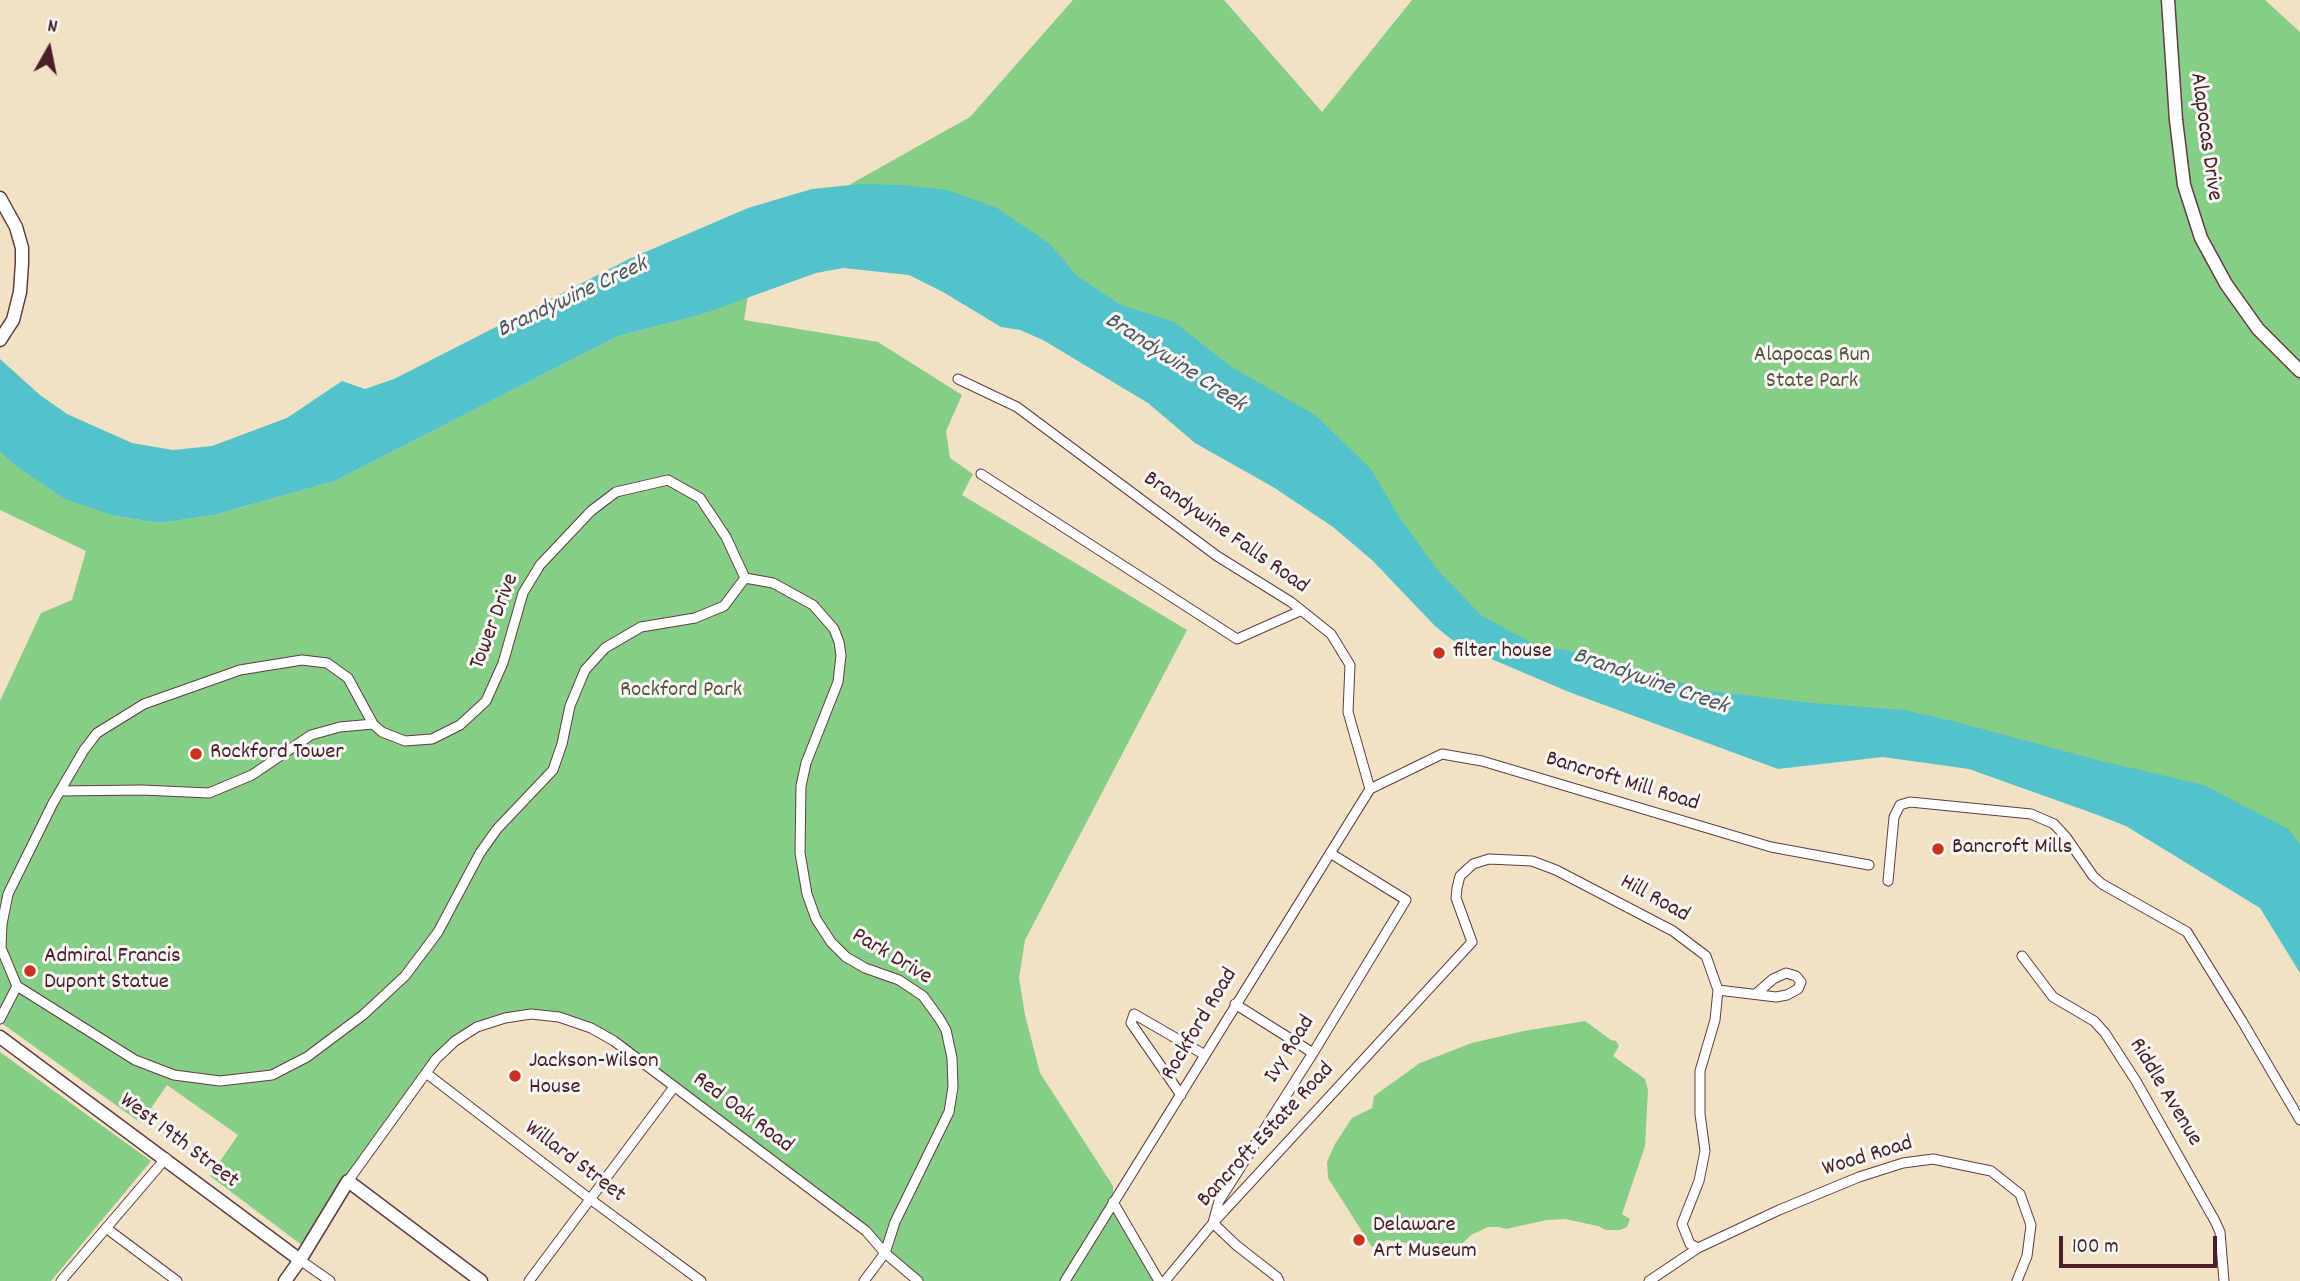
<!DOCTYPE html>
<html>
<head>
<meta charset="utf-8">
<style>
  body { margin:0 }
  #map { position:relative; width:2300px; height:1281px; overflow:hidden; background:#f1e1c5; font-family:Dekko,sans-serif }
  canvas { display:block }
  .north { position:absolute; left:14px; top:14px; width:70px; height:70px; -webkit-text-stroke:5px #f6f6f2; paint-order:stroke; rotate:9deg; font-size:19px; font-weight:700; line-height:28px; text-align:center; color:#4a1f2b }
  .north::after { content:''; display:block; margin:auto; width:24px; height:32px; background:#4a1f2b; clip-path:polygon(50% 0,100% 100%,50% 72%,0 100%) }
  .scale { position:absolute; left:2059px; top:1236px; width:158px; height:32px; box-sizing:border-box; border:4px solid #4a1f2b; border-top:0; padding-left:9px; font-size:21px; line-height:24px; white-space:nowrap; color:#4a1f2b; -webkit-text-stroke:5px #f6f6f2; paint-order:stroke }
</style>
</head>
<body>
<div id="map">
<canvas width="2300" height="1281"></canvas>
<div class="north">N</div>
<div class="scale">100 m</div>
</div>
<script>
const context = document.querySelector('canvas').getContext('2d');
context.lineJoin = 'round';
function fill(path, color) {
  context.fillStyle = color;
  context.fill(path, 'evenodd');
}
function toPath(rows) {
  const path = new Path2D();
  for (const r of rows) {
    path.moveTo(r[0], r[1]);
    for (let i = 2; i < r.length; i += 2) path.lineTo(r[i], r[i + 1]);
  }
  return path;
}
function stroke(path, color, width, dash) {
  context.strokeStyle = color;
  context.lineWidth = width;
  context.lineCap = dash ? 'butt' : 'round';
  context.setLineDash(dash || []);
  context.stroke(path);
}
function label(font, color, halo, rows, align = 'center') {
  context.font = font + ' Dekko,sans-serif';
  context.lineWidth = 6;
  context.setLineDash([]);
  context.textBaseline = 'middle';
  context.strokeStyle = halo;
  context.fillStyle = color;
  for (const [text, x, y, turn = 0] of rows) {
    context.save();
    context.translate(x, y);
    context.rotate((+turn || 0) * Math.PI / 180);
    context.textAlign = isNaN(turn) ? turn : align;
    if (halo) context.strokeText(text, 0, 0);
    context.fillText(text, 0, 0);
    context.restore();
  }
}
fill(toPath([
  [1073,0,1224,0,1322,112,1412,0,2265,0,2300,32,2300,900,2146,805,1492,651,1354,519,854,204,849,185,970,117],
  [748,296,744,320,878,342,962,395,946,431,950,458,973,474,962,495,1187,630,1025,940,1019,978,1025,1015,1040,1073,1113,1186,1113,1202,1159,1281,918,1281,877,1242,614,1041,545,1015,490,1022,436,1059,307,1249,210,1176,238,1135,167,1085,141,1123,0,1022,0,701,41,613,72,600,86,551,0,510,0,452,13,464,115,516,160,523,214,515,335,481,618,336,700,315],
  [1585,1021,1611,1040,1616,1041,1619,1046,1613,1056,1645,1079,1648,1090,1645,1146,1622,1214,1630,1219,1627,1227,1620,1230,1606,1230,1598,1226,1565,1219,1547,1220,1506,1229,1499,1227,1488,1227,1471,1235,1463,1243,1445,1249,1387,1240,1372,1247,1328,1178,1327,1162,1335,1144,1352,1118,1372,1108,1374,1096,1420,1063,1472,1043,1524,1031],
  [0,1052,151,1161,51,1281,0,1281]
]), '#86cd87');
fill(toPath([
  [861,184,901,185,948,190,997,208,1050,244,1077,276,1121,305,1174,322,1232,367,1315,415,1371,469,1396,512,1435,567,1482,616,1534,644,1594,656,1709,691,1813,703,1904,710,1953,721,2097,760,2204,785,2288,829,2300,844,2300,973,2260,908,2126,826,2095,814,1969,769,1883,757,1778,769,1569,692,1475,652,1451,639,1435,626,1372,560,1333,527,1273,487,1195,443,1148,403,1043,340,1020,330,1001,327,943,292,909,275,843,268,816,273,700,315,618,336,335,481,214,515,160,523,115,516,65,499,13,464,0,452,0,359,40,395,67,414,132,443,173,450,212,446,287,418,342,381,365,389,394,379,629,259,748,208,812,189]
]), '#54c2ca');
const street = toPath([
  [958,379,1017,407,1217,556,1291,602,1331,634,1350,665,1348,712,1370,789],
  [981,474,1237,639,1300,611],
  [668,480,700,498,726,537,745,578,724,606,695,618,641,627,605,648,585,670,570,706,562,744,553,770,497,829,480,853,438,932,405,976,363,1015,307,1057,272,1075,220,1081,174,1075,135,1060,17,986,1,948,2,924,8,894,53,803,84,750,97,733,144,704,240,670,302,660,327,663,348,678,373,724,382,732,405,741,432,739,460,725,486,701,503,663,523,593,540,565,591,511,616,492,668,480],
  [745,578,773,583,813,605,834,629,839,642,841,655,838,682,806,763,801,786,800,853,807,894,816,919,831,942,846,957,865,968,899,980,923,996,939,1018,946,1030,952,1058,953,1087,949,1112,895,1222,885,1253,864,1281],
  [1370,789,1442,754,1482,761,1771,847,1869,865],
  [60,791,142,790,209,793,252,775,311,735,340,727,373,724],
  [1888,881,1894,817,1900,805,1910,802,2031,814,2054,824,2066,837,2093,876,2102,884,2187,932,2242,1021,2300,1120],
  [2022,956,2053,997,2094,1021,2105,1033,2136,1081,2215,1221,2220,1232,2224,1281],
  [1718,990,1776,997,1787,995,1798,989,1801,982,1796,976,1786,973,1773,979,1757,993],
  [1235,1004,1313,1053],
  [0,1019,17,986],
  [426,1073,590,1199,701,1281],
  [1181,1095,1131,1023,1134,1014,1205,1055],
  [348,1181,436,1059,455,1041,477,1027,505,1018,531,1014,559,1017,591,1028,614,1041,866,1231,885,1253,918,1281],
  [1113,1202,1159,1281],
  [106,1228,177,1281],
  [300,1260,330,1281],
  [61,1281,166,1158],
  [529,1281,674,1087],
  [1065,1281,1370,789],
  [1165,1281,1213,1223,1472,942,1456,898,1457,888,1460,876,1473,864,1489,859,1532,861,1556,870,1673,931,1706,956,1718,990,1715,1020,1700,1071,1700,1114,1705,1151,1699,1181,1682,1224,1690,1244,1698,1248],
  [1279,1281,1277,1277,1236,1245,1213,1223,1219,1201,1313,1053,1406,900,1330,853],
  [1649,1281,1698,1248,1779,1210,1859,1177,1903,1163,1933,1159,1991,1171,2020,1194,2031,1225,2027,1256,2017,1281]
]);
const secondary = toPath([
  [2168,0,2176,120,2184,185,2201,238,2226,284,2258,329,2300,371],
  [0,198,16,227,22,248,22,263,20,292,13,320,0,340],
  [0,1037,300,1260],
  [285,1281,300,1260,348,1181,481,1281]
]);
stroke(street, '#633c42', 11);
stroke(secondary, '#633c42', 15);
stroke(street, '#fff', 9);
stroke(secondary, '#fff', 12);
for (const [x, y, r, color] of [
  [1439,653,7,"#c8321e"],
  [196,754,7,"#c8321e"],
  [1938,849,7,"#c8321e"],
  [30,971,7,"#c8321e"],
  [515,1076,7,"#c8321e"],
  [1359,1240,7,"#c8321e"]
]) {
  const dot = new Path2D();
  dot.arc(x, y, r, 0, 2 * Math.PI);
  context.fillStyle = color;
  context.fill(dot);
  stroke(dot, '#f6f6f2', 2.5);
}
label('23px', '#4a1f2b', '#f6f6f2', [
  ["Alapocas Drive",2204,137,82],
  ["Brandywine Falls Road",1225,534,35],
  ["Tower Drive",496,622,-69],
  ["Bancroft Mill Road",1622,783,17],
  ["Hill Road",1654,900,29],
  ["Park Drive",891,958,31],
  ["Rockford Road",1201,1025,-59],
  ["Ivy Road",1291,1050,-58],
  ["Riddle Avenue",2164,1093,59],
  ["Red Oak Road",742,1114,37],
  ["Bancroft Estate Road",1267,1136,-47],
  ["West 19th Street",178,1142,37],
  ["Wood Road",1868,1158,-17],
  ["Willard Street",574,1163,37]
]);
label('23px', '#5c5347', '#f6f6f2', [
  ["Alapocas Run",1812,357],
  ["State Park",1812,383],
  ["Rockford Park",681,692]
]);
label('23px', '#4a1f2b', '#f6f6f2', [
  ["filter house",1453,653],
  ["Rockford Tower",210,754],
  ["Bancroft Mills",1952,849],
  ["Admiral Francis",44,958],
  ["Dupont Statue",44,984],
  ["Jackson-Wilson",529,1063],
  ["House",529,1089],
  ["Delaware",1373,1227],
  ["Art Museum",1373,1253]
], 'left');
label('italic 24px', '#4e5863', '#f6f6f2', [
  ["Brandywine Creek",573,299,-25],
  ["Brandywine Creek",1174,364,33],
  ["Brandywine Creek",1650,683,19]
]);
</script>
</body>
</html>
